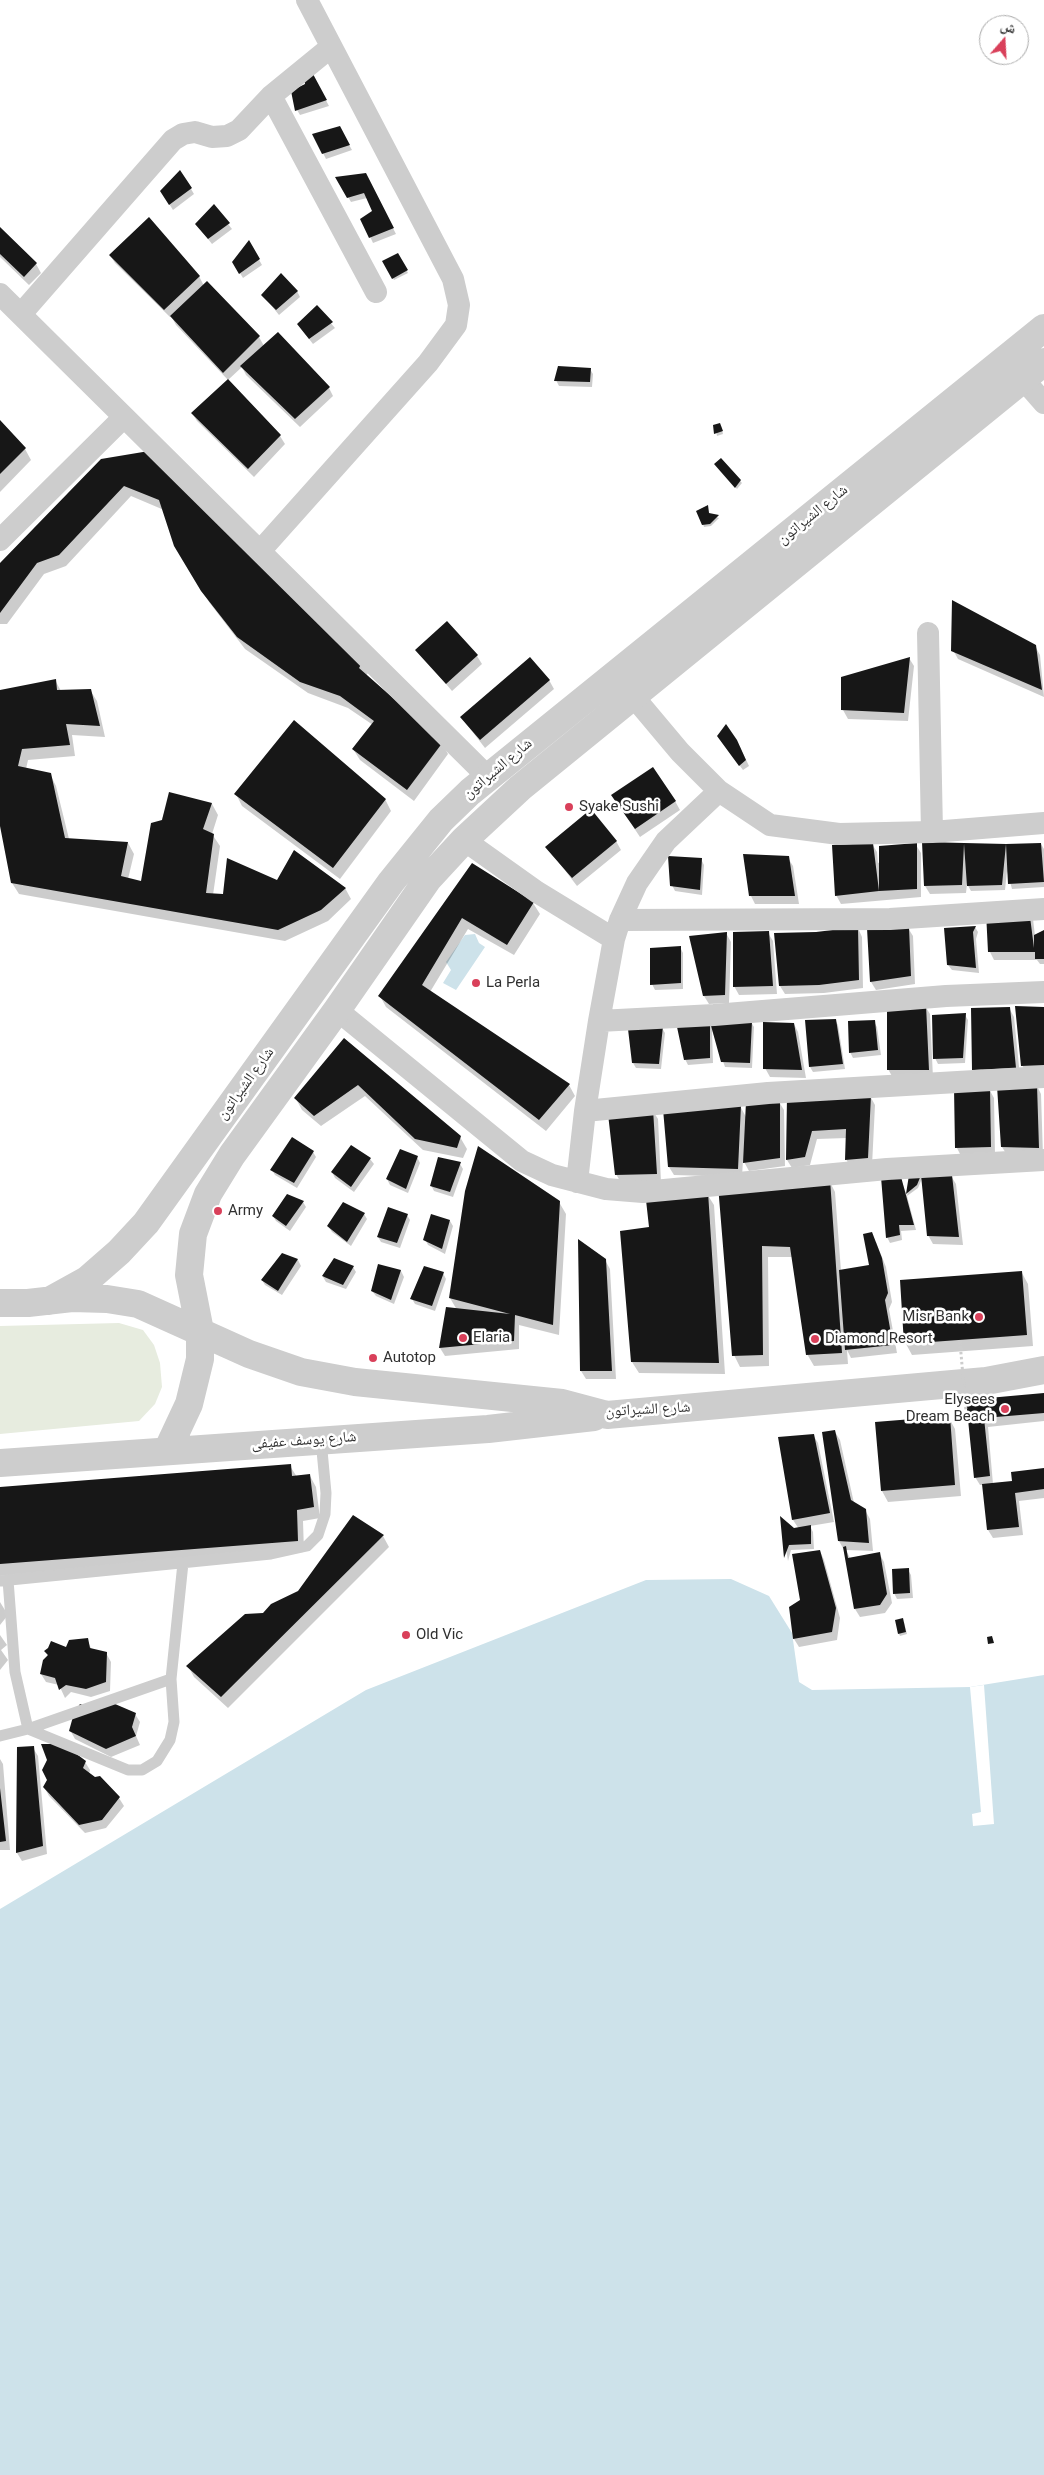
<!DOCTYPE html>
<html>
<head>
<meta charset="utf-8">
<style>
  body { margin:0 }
  #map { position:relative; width:1044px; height:2475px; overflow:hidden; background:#fff; font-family:Roboto,"Noto Naskh Arabic",sans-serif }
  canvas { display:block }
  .north { position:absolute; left:979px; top:15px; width:50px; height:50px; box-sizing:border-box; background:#fff; border:1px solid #acacac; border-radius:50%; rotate:19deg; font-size:14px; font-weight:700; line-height:20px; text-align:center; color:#303030 }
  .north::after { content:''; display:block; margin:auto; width:18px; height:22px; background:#d9405a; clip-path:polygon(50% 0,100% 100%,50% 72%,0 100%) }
</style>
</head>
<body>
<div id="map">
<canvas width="1044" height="2475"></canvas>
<div class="north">ش</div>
</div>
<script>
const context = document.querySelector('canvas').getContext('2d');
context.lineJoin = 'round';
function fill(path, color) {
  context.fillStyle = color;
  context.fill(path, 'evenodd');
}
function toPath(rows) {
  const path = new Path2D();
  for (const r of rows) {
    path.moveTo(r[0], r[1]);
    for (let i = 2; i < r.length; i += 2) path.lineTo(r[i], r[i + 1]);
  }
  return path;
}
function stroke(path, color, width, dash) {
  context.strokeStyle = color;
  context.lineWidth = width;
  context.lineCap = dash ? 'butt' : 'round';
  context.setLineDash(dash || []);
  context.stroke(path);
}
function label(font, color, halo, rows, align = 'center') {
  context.font = font + ' Roboto,"Noto Naskh Arabic",sans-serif';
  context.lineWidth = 5;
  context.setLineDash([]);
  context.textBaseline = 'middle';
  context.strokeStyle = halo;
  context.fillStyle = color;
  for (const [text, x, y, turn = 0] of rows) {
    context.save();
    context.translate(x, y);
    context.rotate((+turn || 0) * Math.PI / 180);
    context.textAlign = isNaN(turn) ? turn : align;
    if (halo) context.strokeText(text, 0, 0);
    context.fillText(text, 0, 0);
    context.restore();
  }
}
fill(toPath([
  [119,1323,143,1330,154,1345,160,1363,162,1387,155,1404,139,1421,0,1434,0,1326]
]), '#e7ecdf');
fill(toPath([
  [475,934,479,943,485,947,456,990,443,983,451,970,446,962,465,935],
  [731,1579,769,1596,792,1633,799,1682,812,1690,970,1687,1044,1675,1044,2475,0,2475,0,1909,366,1690,646,1580]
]), '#cde2ea');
fill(toPath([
  [984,1685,994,1824,973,1826,972,1814,981,1812,970,1687]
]), '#fff');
fill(toPath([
  [313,76,329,106,300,115,297,110,306,85],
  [339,127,352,150,326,159,314,135],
  [337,178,368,180,396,234,373,243,362,219,374,211,367,198,351,202],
  [191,189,194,194,173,210,161,191],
  [214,206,232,229,212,244,200,229],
  [0,228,36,264,41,273,29,285,0,257],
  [249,242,262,265,243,278,233,262],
  [110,255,199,276,204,286,207,283,259,337,264,346,329,388,333,396,300,427,246,375,242,367,228,380,176,325,171,316,170,317,115,263],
  [398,255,408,273,394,280,384,261],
  [297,291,300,297,279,315,263,295],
  [317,307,335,328,313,344,302,330],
  [590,369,593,374,592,387,559,386,556,380],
  [192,413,280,436,285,444,254,477,197,421],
  [0,421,25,449,31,460,0,492],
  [715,426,721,426,723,434,717,436],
  [149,452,368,673,366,676,442,743,448,754,414,801,360,760,353,749,373,725,348,708,308,693,245,649,209,602,182,558,164,510,131,496,66,566,44,574,7,624,0,624,0,564],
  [721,460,742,483,737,489,717,466],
  [707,507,710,515,719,518,711,526,704,527,703,524],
  [1035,646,1040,655,1044,697,958,659,953,650],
  [417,650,477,656,482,664,452,691],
  [909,658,914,666,908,721,848,719,843,710,842,678],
  [55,680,61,691,90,690,97,701,105,737,72,735,75,756,28,760,26,769,50,774,56,786,69,839,128,843,134,854,128,879,142,883,170,794,212,804,218,815,212,834,220,846,213,895,224,895,278,882,345,888,351,899,328,921,285,941,19,894,12,883,0,820,0,691],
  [549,680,554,689,485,748,461,717],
  [721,741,740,747,749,766,743,770],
  [236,794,385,799,391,811,340,879,242,806],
  [675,801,680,810,640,837,618,804],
  [616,841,621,850,577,886,547,847],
  [923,843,964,845,1041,844,1044,849,1044,887,1012,889,1007,871,1005,890,971,891,967,884,966,893,930,894,925,886],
  [872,844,877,852,878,863,916,845,921,853,921,897,841,904,836,895],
  [788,858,793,866,799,904,755,904,751,896],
  [701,859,704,865,702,895,675,891,672,885],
  [472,864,533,903,540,914,514,955,468,929,430,992,569,1085,575,1096,546,1131,386,1007,380,996],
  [1033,919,1035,936,1044,931,1044,964,1040,964,1037,960,994,960,990,952],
  [975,927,978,932,976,939,979,973,952,970,948,965],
  [858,928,862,937,863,988,824,993,785,994,780,986],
  [908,928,913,936,915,984,876,990,871,982,869,930],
  [726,933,731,942,729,1003,709,1004,704,996],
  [768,933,773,941,777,994,739,995,734,986],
  [680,947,683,953,683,989,655,990,652,984],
  [925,1006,930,1014,933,1078,893,1078,888,1069],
  [1009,1008,1014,1017,1020,1076,978,1078],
  [1044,1009,1044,1073,1027,1074,1022,1065],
  [965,1015,968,1020,965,1063,938,1064,935,1058],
  [835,1020,838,1025,845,1069,813,1072,810,1067],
  [751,1022,754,1027,752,1068,725,1067,712,1030,713,1063,688,1065,685,1059,710,1023],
  [874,1022,877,1027,881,1055,853,1058,850,1052],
  [794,1024,798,1032,806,1078,770,1077,765,1068],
  [662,1028,665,1033,661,1069,636,1068,633,1063],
  [344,1039,460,1137,467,1149,463,1158,423,1150,365,1096,321,1126,302,1110,296,1099],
  [1037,1086,1041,1094,1043,1156,1007,1155,1002,1147,998,1087],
  [989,1089,994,1098,995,1155,961,1156,957,1148],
  [870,1096,875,1105,872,1166,851,1168,846,1159,847,1138,817,1139,810,1165,792,1168,787,1160,789,1099],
  [779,1102,784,1110,785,1166,749,1171,743,1160,742,1177,674,1175,669,1167,740,1106,746,1117],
  [653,1111,658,1119,661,1182,621,1183,616,1174],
  [313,1152,316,1157,297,1188,275,1175,272,1170],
  [417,1157,420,1163,408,1193,390,1185,387,1179],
  [370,1159,374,1164,354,1192,335,1178,332,1172],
  [460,1164,463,1169,453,1197,434,1191,431,1185],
  [899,1174,907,1196,910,1176,923,1176,918,1188,907,1196,916,1230,901,1231,902,1240,890,1243,887,1237],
  [951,1176,956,1184,963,1245,933,1244,928,1235],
  [829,1180,835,1192,841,1271,870,1266,876,1242,886,1267,892,1302,889,1309,897,1353,851,1358,847,1350,848,1364,814,1366,807,1354,793,1257,768,1257,769,1366,740,1367,734,1355,719,1186],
  [707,1194,714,1205,725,1374,639,1373,632,1362,650,1228],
  [303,1202,306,1207,290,1231,276,1221,273,1216],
  [559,1202,566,1214,559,1335,519,1325,519,1349,445,1356,440,1348,447,1308,457,1310,450,1298],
  [364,1214,367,1219,351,1246,332,1232,328,1226],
  [407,1215,410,1220,400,1248,381,1242,378,1237],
  [450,1221,453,1226,445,1254,428,1245,425,1239],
  [282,1254,298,1260,301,1266,282,1295,265,1285,262,1280],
  [605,1260,610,1269,616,1379,586,1379,581,1371],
  [379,1266,401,1271,404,1277,394,1304,376,1296,372,1291],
  [353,1267,356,1272,346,1289,326,1282,323,1277],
  [443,1273,446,1279,435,1311,415,1304,412,1299],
  [1022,1273,1028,1284,1033,1346,912,1355,906,1344],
  [1044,1394,1044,1421,988,1427,993,1484,1013,1482,1044,1470,1044,1498,1019,1501,1023,1535,993,1538,988,1530,983,1485,980,1485,975,1477,967,1401],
  [949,1418,955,1429,961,1496,888,1502,882,1491],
  [835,1432,840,1440,854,1503,865,1510,870,1519,873,1551,846,1550,850,1558,879,1553,884,1562,892,1603,885,1613,860,1617,855,1609,844,1550,839,1541],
  [813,1435,818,1443,834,1522,810,1526,813,1532,814,1549,791,1550,788,1561,781,1519,794,1530,799,1529,793,1520],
  [290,1466,297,1477,310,1476,316,1487,320,1518,303,1521,304,1552,0,1576,0,1488],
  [383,1536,389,1547,228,1708,194,1677,188,1666],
  [820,1551,824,1560,840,1618,837,1640,799,1647,794,1639,802,1600],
  [908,1570,911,1575,913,1598,897,1599,894,1593],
  [0,1602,8,1615,0,1625],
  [904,1622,907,1634,900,1636,899,1634],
  [0,1635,7,1645,1,1650,8,1660,0,1670],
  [87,1640,92,1650,106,1653,111,1662,110,1691,91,1697,71,1692,65,1698,59,1685,46,1682,41,1674,48,1656,45,1651,67,1649],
  [135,1714,140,1722,136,1736,140,1745,111,1757,75,1739,70,1730],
  [18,1748,33,1748,38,1756,47,1854,22,1861,17,1853],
  [0,1759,3,1764,10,1850,0,1850],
  [85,1762,90,1770,89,1774,119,1798,124,1806,106,1828,85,1833,49,1796,44,1787]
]), '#0003');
fill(toPath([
  [313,74,327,100,295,111,291,91,305,84,304,77],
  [340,126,350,145,322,154,312,134],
  [180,170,192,188,169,205,160,191],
  [366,173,394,228,369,238,360,219,372,211,364,193,347,198,335,177],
  [214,204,230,223,208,239,195,224],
  [149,217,200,276,164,310,109,255],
  [0,227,37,263,24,277,0,254],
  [249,240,260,259,239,274,232,262],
  [398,253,408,270,392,279,382,261],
  [281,273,298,291,276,310,261,295],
  [207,281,260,336,223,373,170,316],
  [317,305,333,322,309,339,297,324],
  [278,332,330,387,295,419,240,366],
  [558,366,591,368,590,382,554,381],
  [228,379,281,435,248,469,191,413],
  [0,420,26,448,0,474],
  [720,423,723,431,714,434,713,425],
  [149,451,363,661,359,668,443,742,407,790,352,749,374,721,340,696,300,682,237,637,201,591,174,546,159,500,124,486,59,555,37,563,0,613,0,563,101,459],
  [721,458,741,480,735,488,714,464],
  [708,505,709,513,719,515,710,524,702,525,696,511],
  [952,600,1036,645,1042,690,951,651],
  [447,621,478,655,446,684,415,650],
  [530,657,550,680,480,740,460,717],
  [910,657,904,713,841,710,841,677],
  [56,679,57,690,91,689,100,726,66,724,70,745,22,749,18,766,51,773,65,838,128,842,121,876,141,881,151,823,162,820,169,792,212,803,203,829,214,834,206,893,223,894,227,858,277,880,294,850,346,888,321,910,278,930,11,883,0,826,0,690],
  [294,720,386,799,333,868,234,794],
  [726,724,737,740,746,760,739,766,717,736],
  [653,767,676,801,635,829,611,795],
  [591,809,617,841,572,878,545,847],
  [922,842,1006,844,1002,885,967,886,964,844,962,885,924,886],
  [873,843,879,891,835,896,832,845],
  [917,843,917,889,879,891,879,846],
  [1041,843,1044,882,1008,884,1006,844],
  [743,854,789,856,795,896,749,896],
  [668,856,702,858,700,890,670,886],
  [472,863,534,902,507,945,462,918,422,985,570,1084,539,1120,378,996],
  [1029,909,1034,948,1034,935,1044,930,1044,959,1035,959,1035,952,988,952,986,912],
  [976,926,973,932,976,968,947,965,944,928],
  [858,927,859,980,819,985,779,986,774,933,816,932],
  [909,927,911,976,870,982,867,928],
  [769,931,773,986,733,987,733,932],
  [727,932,725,995,703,996,689,936],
  [681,946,681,983,650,985,650,948],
  [926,1005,929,1070,887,1070,887,1011],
  [1015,1006,1044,1007,1044,1065,1021,1066],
  [1010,1007,1016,1068,972,1070,971,1008],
  [966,1013,963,1058,933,1059,932,1015],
  [836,1019,843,1064,809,1067,805,1020],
  [875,1020,878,1050,849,1053,848,1021],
  [752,1021,750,1063,721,1062,710,1022,710,1058,684,1060,677,1027,710,1022],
  [763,1022,794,1023,802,1070,763,1069],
  [663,1026,659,1064,632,1063,628,1029],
  [344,1038,461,1136,457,1148,415,1139,358,1085,314,1116,294,1098],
  [1037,1085,1039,1148,1001,1147,997,1086],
  [954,1088,990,1088,991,1147,955,1148],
  [871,1095,868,1158,845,1160,846,1129,812,1131,805,1157,786,1160,787,1097],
  [780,1100,780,1158,743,1163,746,1102],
  [741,1105,738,1169,668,1167,663,1109],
  [653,1109,657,1174,615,1175,608,1114],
  [292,1137,314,1151,294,1183,270,1170],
  [351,1145,371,1158,351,1187,331,1172],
  [478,1146,560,1201,553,1325,515,1315,514,1341,439,1348,446,1307,510,1314,449,1298,465,1191],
  [400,1149,418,1156,406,1189,386,1179],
  [438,1157,461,1162,450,1192,430,1186],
  [900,1173,914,1225,899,1225,900,1235,886,1238,881,1177],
  [909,1175,921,1175,917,1185,906,1194],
  [921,1175,952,1175,959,1237,927,1236],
  [830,1179,842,1353,806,1355,790,1247,762,1246,763,1355,732,1356,718,1185],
  [708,1192,719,1363,631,1362,620,1231,649,1227,646,1200],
  [287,1194,304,1201,286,1226,272,1216],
  [343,1202,365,1213,347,1242,327,1226],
  [388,1207,408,1214,397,1243,377,1237],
  [431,1214,450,1220,442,1249,423,1240],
  [872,1232,882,1258,888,1293,885,1300,893,1345,845,1350,839,1270,869,1265,863,1234],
  [578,1239,606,1259,612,1371,580,1371],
  [282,1253,298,1259,278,1291,261,1280],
  [334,1258,354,1266,343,1285,322,1276],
  [378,1264,401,1270,391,1300,371,1291],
  [424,1266,444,1272,432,1306,410,1299],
  [1022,1271,1027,1335,904,1344,900,1280],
  [1044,1393,1044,1413,984,1418,990,1476,974,1478,966,1400],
  [950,1416,955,1485,881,1491,875,1422],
  [835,1430,851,1500,866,1509,869,1543,838,1541,822,1432],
  [814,1434,830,1513,792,1520,778,1437],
  [291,1464,292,1476,310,1474,314,1507,297,1510,298,1541,0,1564,0,1487],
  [1044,1468,1044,1489,1015,1493,1019,1527,987,1530,982,1484,1012,1481,1011,1472],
  [353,1515,384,1535,221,1697,186,1666,245,1614,263,1613,271,1604,298,1591],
  [780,1516,794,1528,811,1525,811,1544,789,1545,784,1558],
  [846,1546,848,1558,880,1552,887,1594,880,1605,854,1609,843,1547],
  [820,1550,836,1608,832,1632,793,1639,789,1607,800,1600,792,1554],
  [909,1568,910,1593,893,1594,892,1569],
  [903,1618,906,1632,898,1634,895,1620],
  [992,1636,994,1643,988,1644,987,1637],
  [88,1638,90,1648,107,1652,106,1682,86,1689,66,1685,59,1690,55,1678,40,1674,43,1660,48,1655,44,1651,48,1648,51,1641,66,1647,69,1640],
  [101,1698,136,1713,132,1727,136,1736,106,1749,69,1731,74,1713,80,1704,93,1709],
  [41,1744,63,1744,86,1761,83,1768,95,1777,100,1776,120,1797,102,1820,79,1825,43,1787,47,1780,42,1770,47,1760],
  [34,1746,43,1846,16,1853,17,1747],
  [0,1788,6,1841,0,1842]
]), '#171717');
stroke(toPath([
  [8,1580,15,1672,28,1729],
  [0,1581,271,1554,307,1546,318,1535,325,1514,326,1493,321,1440],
  [28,1729,128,1770,142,1770,157,1761,170,1740,174,1722,171,1679,183,1563],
  [0,1736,28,1729,171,1679]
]), '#cdcdcd', 11);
stroke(toPath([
  [271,96,376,292],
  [0,294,488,777],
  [21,314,173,140,183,134,195,132,212,137,227,136,239,130,271,96,331,47],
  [1023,379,1044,403],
  [0,540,124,417],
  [261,550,428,363,456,325,459,305,453,279,307,0],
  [928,633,932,832],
  [633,696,680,752,719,791,770,825,839,834,932,832,1044,823],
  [464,840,537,892,614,939],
  [620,920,890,919,1044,909],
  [337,1010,522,1161,552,1175,606,1189,643,1192,887,1169,1044,1160],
  [599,1021,714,1015,946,996,1044,992],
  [585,1111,768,1093,1044,1077],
  [577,1182,585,1111,599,1021,614,939,620,920,637,883,666,841,719,791]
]), '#cdcdcd', 22);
stroke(toPath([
  [49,1301,87,1280,119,1252,146,1223,391,882,441,820,470,792,1044,328],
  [0,1303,28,1303,72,1298,107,1299,138,1304,249,1354,301,1372,355,1382,562,1403,607,1415,986,1381,1044,1370],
  [167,1451,189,1404,200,1359,200,1331,189,1275,193,1234,208,1194,232,1155,337,1010,428,879,464,840,520,788,1044,362],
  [0,1463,488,1429,594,1417]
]), '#cdcdcd', 28);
stroke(toPath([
  [960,1342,966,1411]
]), '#cdcdcd', 3, [2.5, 2.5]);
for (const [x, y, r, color] of [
  [569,807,5,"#d9405a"],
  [476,983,5,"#d9405a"],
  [218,1211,5,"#d9405a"],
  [979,1317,5,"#d9405a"],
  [463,1338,5,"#d9405a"],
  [815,1339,5,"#d9405a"],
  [373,1358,5,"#d9405a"],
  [1005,1409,5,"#d9405a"],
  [406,1635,5,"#d9405a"]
]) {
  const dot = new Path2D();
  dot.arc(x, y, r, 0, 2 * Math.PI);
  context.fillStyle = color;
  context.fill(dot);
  stroke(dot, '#fff', 2);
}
label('15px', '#303030', '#fff', [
  ["شارع الشيراتون",813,515,-39],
  ["شارع الشيراتون",498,769,-40],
  ["شارع الشيراتون",246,1084,-54],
  ["شارع الشيراتون",648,1410,-3],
  ["شارع يوسف عفيفى",304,1441,-4]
]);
label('15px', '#303030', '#fff', [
  ["Syake Sushi",579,807],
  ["La Perla",486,983],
  ["Army",228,1211],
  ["Misr Bank",969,1317,"right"],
  ["Elaria",473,1338],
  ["Diamond Resort",825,1339],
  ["Autotop",383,1358],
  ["Elysees",995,1400,"right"],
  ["Dream Beach",995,1417,"right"],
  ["Old Vic",416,1635]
], 'left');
</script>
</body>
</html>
